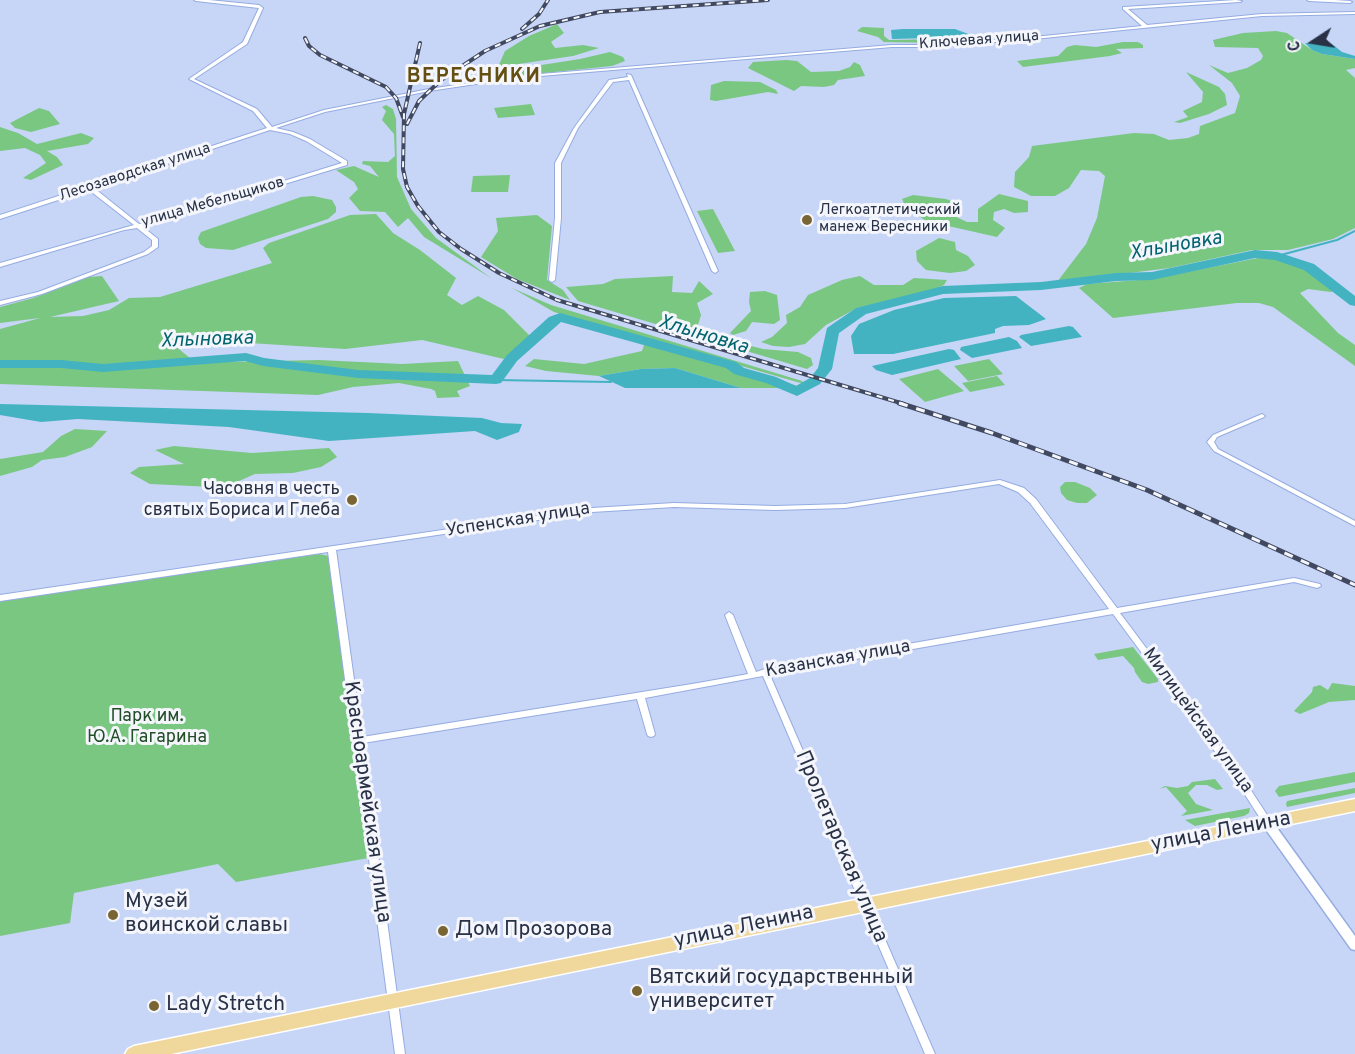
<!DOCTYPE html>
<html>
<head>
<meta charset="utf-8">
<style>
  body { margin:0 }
  #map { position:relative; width:1355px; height:1054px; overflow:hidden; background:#c7d5f7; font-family:Overpass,sans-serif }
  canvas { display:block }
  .north { position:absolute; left:1283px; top:12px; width:60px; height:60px; -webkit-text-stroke:4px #f4f6fc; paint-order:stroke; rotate:258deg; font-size:16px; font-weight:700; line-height:24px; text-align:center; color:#283146 }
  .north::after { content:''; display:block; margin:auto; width:21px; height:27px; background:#283146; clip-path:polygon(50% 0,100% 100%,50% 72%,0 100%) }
</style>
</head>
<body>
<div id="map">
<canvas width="1355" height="1054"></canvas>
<div class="north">С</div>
</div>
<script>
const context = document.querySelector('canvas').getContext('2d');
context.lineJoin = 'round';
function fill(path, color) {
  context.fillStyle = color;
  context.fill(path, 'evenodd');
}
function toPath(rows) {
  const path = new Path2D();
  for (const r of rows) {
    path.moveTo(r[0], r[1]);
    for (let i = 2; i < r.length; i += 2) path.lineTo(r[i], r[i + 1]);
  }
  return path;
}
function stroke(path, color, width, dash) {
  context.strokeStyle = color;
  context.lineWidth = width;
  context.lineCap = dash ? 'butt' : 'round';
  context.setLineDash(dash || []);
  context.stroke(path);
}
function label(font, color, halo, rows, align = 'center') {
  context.font = font + ' Overpass,sans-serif';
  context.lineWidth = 6;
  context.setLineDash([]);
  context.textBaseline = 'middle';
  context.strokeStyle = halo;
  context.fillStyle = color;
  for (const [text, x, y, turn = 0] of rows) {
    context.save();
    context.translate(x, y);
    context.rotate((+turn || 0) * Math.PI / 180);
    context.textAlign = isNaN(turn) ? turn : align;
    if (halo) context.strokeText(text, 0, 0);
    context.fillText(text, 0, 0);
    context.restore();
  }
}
fill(toPath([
  [557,24,564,33,551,42,555,48,583,45,599,48,573,56,498,67,505,51,529,36],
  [862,27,884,28,884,36,889,40,1005,38,941,43,884,42,878,37,857,31],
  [1276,31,1287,33,1312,50,1322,54,1355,59,1355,68,1346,70,1355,78,1355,228,1333,239,1288,250,1252,250,1170,268,1057,282,1086,244,1097,218,1105,176,1099,171,1081,170,1069,188,1055,196,1031,196,1014,187,1015,172,1029,157,1032,146,1134,133,1154,134,1169,140,1188,138,1199,134,1200,126,1235,113,1240,96,1232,83,1209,65,1228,73,1247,68,1261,60,1263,56,1258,48,1215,47,1213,40,1243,33],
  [1123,42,1138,42,1143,45,1143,48,1116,49,1122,53,1110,56,1023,67,1017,61,1058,56,1067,47,1075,45,1096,47],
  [610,52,623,57,625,61,612,66,468,81,464,77,580,59],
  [786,60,797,61,811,72,839,71,850,67,854,62,860,65,865,76,838,80,834,85,824,87,801,86,794,91,748,68,753,62],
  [1186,72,1219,87,1225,94,1227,105,1209,114,1180,123,1174,122,1188,117,1183,111,1202,102,1203,92],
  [724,81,760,82,776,90,778,94,768,92,716,101,710,100,711,85],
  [531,104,535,115,498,118,494,108],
  [386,105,393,109,396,119,397,177,411,209,436,238,491,278,424,237,408,218,398,227,385,212,360,211,349,198,358,189,354,182,336,170,354,166,379,177,370,166,362,164,363,161,388,162,395,156,394,134,382,120,386,111,382,107],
  [39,108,49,111,60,124,31,132,15,128,10,123],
  [0,127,18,133,37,144,81,133,94,138,88,144,47,151,57,157,63,165,31,180,23,178,46,163,40,155,25,148,0,151],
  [510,175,508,192,471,192,473,176],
  [999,194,1028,201,1028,212,1014,213,1004,209,994,212,993,220,1005,228,997,237,926,221,905,206,902,199,913,195,946,199,954,202,950,214,967,222,978,222,978,209],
  [313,196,332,200,336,207,336,212,328,219,233,250,206,248,200,244,198,238,201,232,301,197],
  [713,209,735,251,718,253,697,211],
  [376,214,393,233,420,250,456,278,447,295,462,305,478,296,504,310,530,336,504,359,422,340,345,349,249,343,215,335,191,335,173,344,191,359,222,362,319,360,402,364,458,361,470,386,457,391,460,397,437,398,435,391,431,389,399,383,353,387,318,395,0,384,0,329,40,318,0,323,0,307,33,298,88,277,102,276,119,301,50,317,83,316,109,310,129,298,160,297,272,263,263,248,269,243,350,215],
  [537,215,552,226,547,280,563,290,570,300,517,279,481,257,498,231,496,218],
  [939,238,955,242,956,250,968,256,975,265,966,271,950,273,926,270,917,261,916,251],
  [1268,256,1309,269,1335,289,1331,292,1308,289,1300,293,1338,333,1355,345,1355,366,1273,307,1259,303,1237,303,1113,318,1079,288,1087,284,1152,279],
  [673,276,672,292,692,293,699,281,713,294,697,303,701,315,698,325,723,339,763,349,798,352,811,358,813,365,807,369,578,301,566,287,603,284,615,279],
  [860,276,874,285,903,285,914,278,947,280,944,285,931,291,857,308,826,325,805,344,789,347,773,346,761,342,772,337,787,323,786,315,800,307,808,295,842,280],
  [512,288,551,305,802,381,804,384,554,312],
  [765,291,777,295,780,320,774,324,752,322,746,331,733,335,730,333,751,311,749,302,750,292],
  [645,342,798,386,788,388,741,388,675,368,641,369,599,376,546,371,525,366,534,359,584,364,642,351],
  [989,359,1003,374,968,381,954,366],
  [938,369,964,391,925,402,899,379],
  [997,376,1005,385,970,392,962,383],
  [75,429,107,431,92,447,65,457,42,460,32,467,0,476,0,459,43,452,61,436],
  [174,446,252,453,329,448,337,457,321,467,293,473,255,474,230,485,213,487,150,484,130,473,139,467,184,464,155,450],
  [1065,482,1075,482,1090,488,1097,495,1087,503,1077,503,1067,500,1061,493,1060,487],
  [319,554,329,556,374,857,236,882,218,864,74,893,70,923,0,936,0,600],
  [1133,647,1158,679,1158,682,1148,684,1142,682,1135,672,1134,668,1123,656,1098,660,1094,654],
  [1332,683,1355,686,1355,700,1329,702,1300,714,1294,711,1312,692,1313,687,1320,685,1328,690],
  [1355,772,1355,782,1279,797,1275,791,1279,786],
  [1215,779,1223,789,1217,790,1207,785,1196,785,1188,793,1196,804,1213,810,1181,816,1187,811,1166,787,1159,789,1165,786,1177,788,1188,786,1192,782],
  [1355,788,1355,793,1287,807,1286,804,1287,801],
  [1250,808,1249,813,1244,816,1195,826,1185,820]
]), '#7ac782');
fill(toPath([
  [903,29,955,29,971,35,969,37,892,39,891,30],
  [1305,43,1332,44,1342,52,1355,56,1355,59,1322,54,1312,50],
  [1016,296,1046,319,1029,325,1003,326,995,329,995,333,893,354,854,354,851,336,859,324,894,310,944,298],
  [1069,326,1073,327,1082,337,1031,346,1019,337,1021,335],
  [1009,337,1017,341,1022,348,972,358,960,350,961,347],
  [949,349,954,350,961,359,892,375,876,370,872,366],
  [675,368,741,388,625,388,599,376,641,369],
  [0,404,368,413,482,418,501,423,522,424,519,432,497,440,475,431,329,441,229,427,78,419,41,422,0,415]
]), '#43b3c1');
stroke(toPath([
  [1277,256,1337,240,1355,231],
  [496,380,611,382]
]), '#43b3c1', 2);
fill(toPath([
  [1255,250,1277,252,1314,264,1355,296,1355,306,1350,305,1304,270,1275,260,1255,258,1152,280,1116,281,1041,290,943,294,866,314,839,333,832,369,820,384,797,396,766,383,734,374,726,368,561,322,517,361,501,383,496,384,358,378,263,366,245,361,103,372,61,368,0,368,0,360,61,360,103,364,246,353,264,358,358,370,492,375,507,355,549,317,560,313,736,362,744,368,776,377,796,386,810,378,818,368,827,328,856,308,943,286,1041,282,1116,273,1152,272,1255,250]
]), '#43b3c1');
const minor = toPath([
  [194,0,209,0,259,5,263,8,247,44,194,79,257,109,272,127,324,110,429,89,516,76,892,45,925,45,1024,38,1142,26,1123,9,1123,7,1124,7,1236,0,1242,1,1240,2,1128,9,1147,25,1262,14,1355,12,1355,14,1262,16,1024,40,925,47,892,47,516,78,429,91,325,112,276,128,293,132,310,139,347,161,347,165,143,227,158,239,158,247,148,254,42,294,0,305,0,301,38,292,144,252,152,246,152,240,137,228,124,230,0,267,0,263,134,225,89,190,0,219,0,215,267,128,253,111,189,79,243,42,259,8,196,1,194,0],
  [270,130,290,134,306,141,342,163,151,222,139,224,94,188,270,130],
  [1307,0,1335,0,1350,1,1352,2,1350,3,1309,1,1307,0],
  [627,74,631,75,718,271,715,273,712,271,629,80,613,82,578,128,561,163,561,218,555,280,552,282,550,281,549,280,555,218,555,163,574,128,609,80,628,77,627,74],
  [1262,414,1265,416,1264,417,1217,437,1214,442,1218,449,1355,521,1355,526,1214,451,1207,442,1213,435,1262,414],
  [1000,480,1024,488,1036,499,1117,608,1294,578,1320,584,1321,586,1317,588,1294,582,1120,613,1239,772,1273,824,1271,826,1268,828,1265,826,1233,776,1113,614,833,663,770,675,935,1054,925,1054,763,676,645,698,655,734,654,736,651,737,648,736,647,734,637,699,363,743,405,1054,395,1054,328,552,0,601,0,595,592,508,674,503,775,506,845,504,1000,480],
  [999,484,1018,492,1030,503,1109,609,833,657,767,670,765,669,756,672,733,615,729,612,725,615,748,674,698,683,362,737,336,550,592,512,674,507,775,510,845,508,999,484]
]);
const tertiary = toPath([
  [1268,820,1272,821,1355,936,1355,950,1351,949,1264,827,1262,824,1264,821,1268,820]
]);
const primary = toPath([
  [1355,799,1355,811,171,1054,125,1054,128,1049,134,1046,1355,799]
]);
stroke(minor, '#95ace1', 2);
stroke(tertiary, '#95ace1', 3);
stroke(primary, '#fff', 3);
fill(minor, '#fff');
fill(tertiary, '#fff');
fill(primary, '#f0d79b');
const railFar1 = toPath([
  [522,29,539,14,548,0],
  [305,38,309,46,320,55,386,87,396,98,403,117],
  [420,43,404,114,403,169,407,187,418,206,439,232,461,249,499,273,557,300,904,404],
  [407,124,419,101,441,80,485,51,540,26,600,12,768,0]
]);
const rail = toPath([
  [899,403,992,433,1147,490,1355,585]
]);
stroke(railFar1, '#404960', 4);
stroke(rail, '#404960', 5);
stroke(railFar1, '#f4f6fc', 2, [6]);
stroke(rail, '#f4f6fc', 3, [9]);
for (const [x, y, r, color] of [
  [807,220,6,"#796433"],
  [352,500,6,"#796433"],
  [113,915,6,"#796433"],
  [443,931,6,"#796433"],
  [637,991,6,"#796433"],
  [154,1006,6,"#796433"]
]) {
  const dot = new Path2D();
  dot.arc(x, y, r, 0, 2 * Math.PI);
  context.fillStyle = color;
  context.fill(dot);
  stroke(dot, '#f4f6fc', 2);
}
label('15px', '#283146', '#f4f6fc', [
  ["Ключевая улица",979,41,-4],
  ["Лесозаводская улица",135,173,-18],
  ["улица Мебельщиков",213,203,-16]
]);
label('15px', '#283146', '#f4f6fc', [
  ["Легкоатлетический",819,211],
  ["манеж Вересники",819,228]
], 'left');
label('18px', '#283146', '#f4f6fc', [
  ["Часовня в честь",340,490],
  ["святых Бориса и Глеба",340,511]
], 'right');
label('18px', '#283146', '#f4f6fc', [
  ["Успенская улица",518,521,-9],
  ["Казанская улица",838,660,-10],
  ["Милицейская улица",1197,721,54]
]);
label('18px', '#214d27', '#f4f6fc', [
  ["Парк им.",147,717],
  ["Ю.А. Гагарина",147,738]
]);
context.letterSpacing = '1.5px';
label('bold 20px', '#644e12', '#f4f6fc', [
  ["ВЕРЕСНИКИ",474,78]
]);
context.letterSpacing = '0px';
label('italic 20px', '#00646e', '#f4f6fc', [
  ["Хлыновка",1176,247,-10],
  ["Хлыновка",703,336,17],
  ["Хлыновка",207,341,-2]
]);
label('21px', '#283146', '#f4f6fc', [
  ["Красноармейская улица",366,802,82],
  ["улица Ленина",1221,833,-11],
  ["Пролетарская улица",840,847,67],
  ["улица Ленина",744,928,-12]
]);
label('21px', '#283146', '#f4f6fc', [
  ["Музей",125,903],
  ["воинской славы",125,927],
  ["Дом Прозорова",455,931],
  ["Вятский государственный",649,979],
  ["университет",649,1003],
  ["Lady Stretch",166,1006]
], 'left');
</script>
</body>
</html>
